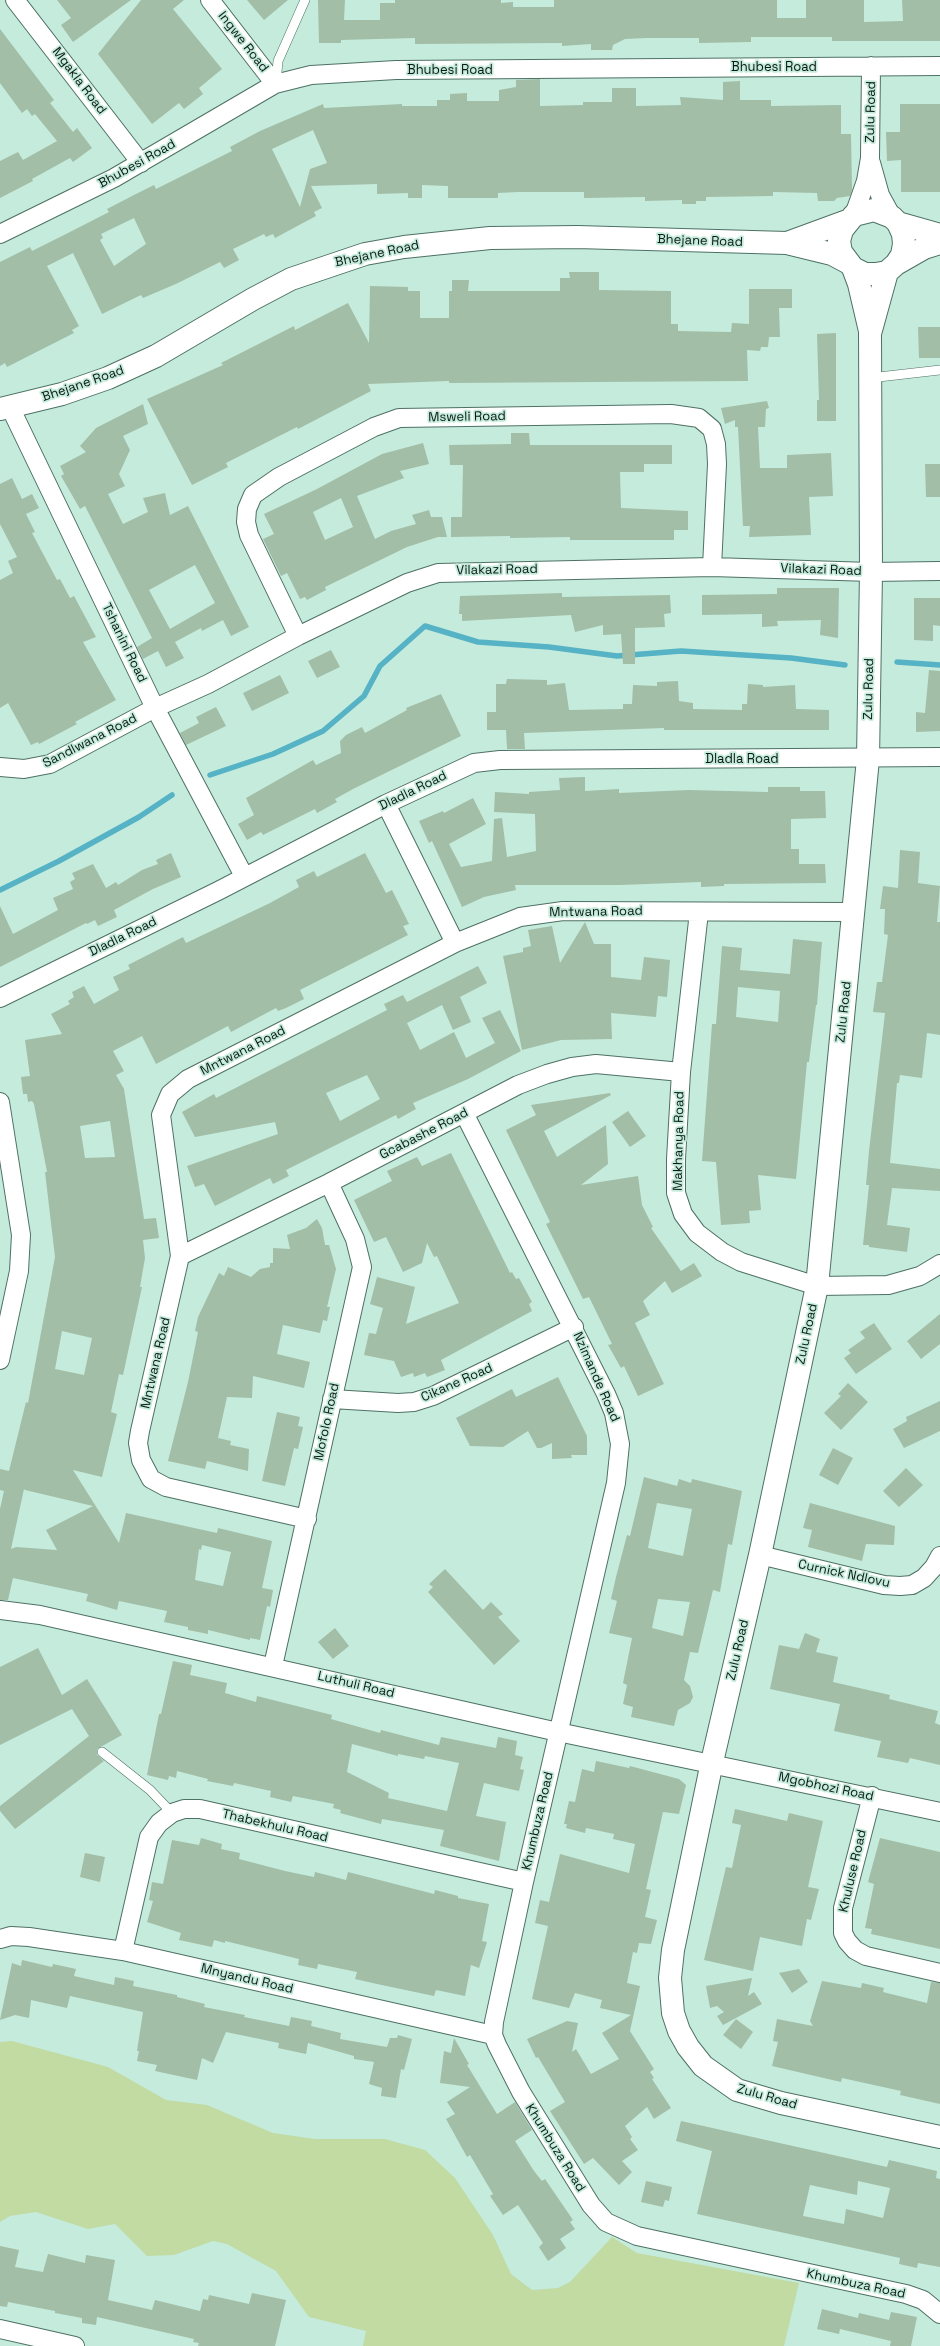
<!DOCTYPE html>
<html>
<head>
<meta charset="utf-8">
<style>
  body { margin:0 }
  canvas { display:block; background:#c4ebdc }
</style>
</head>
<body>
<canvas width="940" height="2346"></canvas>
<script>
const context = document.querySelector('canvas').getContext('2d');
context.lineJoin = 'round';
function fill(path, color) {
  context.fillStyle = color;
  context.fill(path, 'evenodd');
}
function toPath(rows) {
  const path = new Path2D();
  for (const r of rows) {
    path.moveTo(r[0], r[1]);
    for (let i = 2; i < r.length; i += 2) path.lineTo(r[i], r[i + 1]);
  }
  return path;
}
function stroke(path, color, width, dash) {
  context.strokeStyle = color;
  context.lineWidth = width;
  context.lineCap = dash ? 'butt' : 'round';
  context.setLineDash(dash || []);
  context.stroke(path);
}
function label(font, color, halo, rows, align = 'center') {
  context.font = font + ' "Space Grotesk",sans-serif';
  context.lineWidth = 3.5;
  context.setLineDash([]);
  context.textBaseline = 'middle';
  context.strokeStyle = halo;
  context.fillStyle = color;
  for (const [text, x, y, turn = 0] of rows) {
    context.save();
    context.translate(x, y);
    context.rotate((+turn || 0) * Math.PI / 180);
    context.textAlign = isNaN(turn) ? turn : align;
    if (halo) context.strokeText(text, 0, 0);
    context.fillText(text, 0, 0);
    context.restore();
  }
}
fill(toPath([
  [12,2041,108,2067,166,2100,207,2105,273,2133,315,2139,385,2139,425,2150,455,2178,493,2235,511,2274,532,2290,558,2288,570,2282,612,2237,637,2253,799,2283,784,2346,363,2346,366,2331,309,2317,276,2271,227,2244,213,2241,174,2255,147,2256,115,2224,88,2229,36,2212,10,2216,0,2222,0,2042]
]), '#c2dba2');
stroke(toPath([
  [897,662,940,665],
  [210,775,273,754,323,731,364,696,380,666,425,626,478,642,549,647,617,656,681,651,791,658,845,665],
  [0,890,59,861,139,817,172,795]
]), '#56b2c5', 5.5);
fill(toPath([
  [57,0,131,0,73,42,61,25,71,18],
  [141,0,184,0,173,9,222,69,199,88,203,94,184,109,179,103,152,124,98,54],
  [247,0,288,0,264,20],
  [318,0,345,0,344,20,380,20,380,3,395,3,395,0,501,0,501,3,513,2,513,7,554,7,554,0,777,0,777,18,806,18,806,0,864,0,864,22,903,21,902,0,940,0,940,41,832,41,832,37,751,37,751,42,699,43,699,38,646,38,625,39,613,45,612,50,591,50,591,44,562,46,562,43,415,44,415,38,341,40,341,43,319,43],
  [0,29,54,100,50,103,73,132,77,128,92,148,73,162,70,158,32,179,33,181,0,198,0,161,18,152,23,160,57,141,35,114,32,116,27,109,22,113,0,83],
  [540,79,540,106,583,105,583,102,612,102,612,88,636,88,636,106,681,105,680,97,723,100,723,82,740,81,740,100,771,100,771,106,841,105,841,134,851,134,852,190,850,196,837,198,834,201,818,201,817,193,773,192,773,196,706,197,706,201,696,201,696,204,682,204,682,200,645,201,645,197,584,198,584,192,518,192,498,193,498,198,448,198,448,186,422,185,422,198,408,198,408,193,377,194,377,184,311,186,322,208,314,212,316,216,275,238,273,234,266,237,264,234,233,249,239,260,224,268,220,262,178,283,143,298,141,295,102,314,73,253,47,266,79,326,72,330,74,333,7,367,5,363,0,366,0,262,30,247,32,251,68,233,109,212,107,209,134,195,154,185,156,189,232,151,230,147,260,131,323,104,324,108,402,104,402,106,437,106,437,100,450,100,450,94,467,93,467,101,499,101,499,90,516,87,516,80],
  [313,130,327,163,310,169,300,207,272,149],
  [134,218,146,244,114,266,100,240,103,238,101,234],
  [900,104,940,104,940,192,901,192,901,160,887,161,886,132,900,132],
  [569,272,599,272,599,290,671,291,671,324,678,324,678,331,731,332,732,323,749,324,749,289,792,289,792,308,779,308,780,337,769,337,768,347,761,347,760,351,747,350,748,381,449,383,449,381,368,384,371,391,298,429,297,427,226,463,228,467,192,485,147,399,223,365,221,363,294,326,295,330,348,303,369,343,370,286,408,287,408,291,420,291,420,318,449,318,449,291,452,291,452,280,469,280,468,291,560,291,560,278,570,278],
  [918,327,940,327,940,358,919,358],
  [836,333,836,421,817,421,817,400,819,400,817,334],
  [767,401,769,408,766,409,765,427,758,427,760,468,787,468,787,455,831,453,833,496,809,497,811,535,749,537,750,526,743,526,738,427,735,427,735,420,725,424,721,408],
  [143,404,148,424,123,436,130,450,119,474,125,486,108,494,123,524,148,512,143,498,165,493,170,515,188,506,249,627,231,636,223,620,202,631,201,628,175,642,184,658,166,667,158,651,143,659,137,647,152,638,85,506,80,509,61,476,64,474,60,466,86,452,80,446,96,428],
  [195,565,215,603,170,629,149,590],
  [511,433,529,433,530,445,672,445,672,464,644,464,644,472,620,472,621,508,688,511,688,530,674,530,674,540,570,540,570,537,510,538,510,536,451,537,451,517,462,517,463,465,450,465,449,445,511,444],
  [423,443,429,464,400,471,404,478,357,496,375,539,391,531,416,524,412,515,429,510,431,517,442,517,447,537,438,537,407,547,325,587,326,590,307,600,305,597,300,599,287,573,281,576,263,539,274,534,264,514,317,489,382,454],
  [341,498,353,527,325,540,313,512],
  [925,464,940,464,940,497,926,497],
  [12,478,22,499,32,494,39,508,26,514,35,532,32,533,57,580,60,579,70,598,74,596,96,637,83,642,116,700,75,722,77,724,39,744,38,742,31,745,8,703,0,708,0,580,13,573,8,561,17,557,0,524,0,484],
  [777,588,839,588,838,638,820,635,821,620,777,621,778,626,762,627,762,614,702,615,702,595,777,594],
  [562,593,562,597,670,595,671,613,664,614,665,627,635,628,635,664,623,664,621,634,603,635,603,625,575,632,571,615,462,621,462,614,459,614,460,596],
  [914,598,940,598,940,626,933,625,933,641,914,640],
  [331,650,340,667,317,678,308,661],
  [929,670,940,671,940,731,916,732,916,712,925,713],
  [280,675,289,693,252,711,243,693],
  [507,679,547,680,547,685,565,683,569,710,623,709,623,704,632,704,633,685,657,686,657,682,678,681,679,701,693,703,693,709,742,710,742,704,747,704,748,684,763,685,763,687,795,685,796,709,829,710,829,730,664,730,664,728,524,733,525,749,507,749,506,730,487,730,487,712,496,712,496,684,506,684],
  [441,694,461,736,353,789,335,799,337,802,317,813,315,809,263,835,261,832,247,840,238,824,254,815,246,798,313,760,316,765,341,753,340,741,346,735,362,727,365,733,407,710,406,708],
  [216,707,226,726,186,745,180,733,199,723,196,717],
  [585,777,585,791,619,789,619,793,689,790,768,792,768,787,800,787,800,791,825,791,826,818,791,819,791,849,799,849,799,864,825,864,826,883,724,884,724,886,701,887,701,882,620,885,515,885,516,890,484,897,462,907,432,841,429,843,419,821,443,811,444,813,473,798,486,824,449,844,461,867,492,861,494,819,502,818,507,857,536,851,535,814,494,812,495,792,529,794,529,792,560,790,559,778],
  [900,850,920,852,918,883,940,886,937,922,940,922,940,1035,927,1033,922,1078,900,1075,899,1083,897,1083,890,1163,940,1169,940,1191,892,1188,887,1225,910,1228,907,1252,869,1247,869,1245,863,1245,869,1185,866,1185,869,1151,885,1013,873,1012,877,982,882,982,888,935,884,934,885,909,880,909,883,886,898,888],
  [171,853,181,877,153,889,114,910,117,917,98,926,95,920,87,924,86,923,0,967,0,906,13,934,58,910,53,898,73,889,70,882,75,879,72,873,93,864,106,888,116,882,118,885,142,870,158,864,156,860],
  [365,853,386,893,392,890,409,924,403,926,408,935,300,990,304,999,286,1008,278,1011,276,1008,231,1032,228,1026,156,1064,142,1036,113,1051,124,1071,116,1075,124,1089,144,1219,156,1218,159,1238,143,1240,145,1258,140,1287,142,1287,123,1375,119,1374,111,1412,117,1414,102,1477,73,1470,119,1543,126,1513,217,1533,218,1528,272,1541,262,1588,273,1590,270,1607,267,1606,260,1640,250,1638,250,1640,208,1630,208,1634,188,1630,188,1627,164,1622,167,1611,119,1601,117,1610,86,1601,88,1594,13,1578,8,1600,0,1600,0,1509,4,1491,0,1490,0,1469,9,1471,26,1402,28,1403,55,1257,45,1172,47,1172,34,1104,32,1101,28,1102,27,1094,23,1094,21,1077,30,1076,25,1040,62,1034,51,1014,70,1004,68,1001,74,997,72,992,84,986,94,1004,119,990,113,977,130,969,128,965,183,937,186,943,270,903,299,887,296,880,314,871,317,877],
  [110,1121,115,1157,85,1158,80,1126],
  [62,1331,92,1338,84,1375,55,1369],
  [24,1489,25,1490,93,1506,46,1530,57,1550,16,1547,11,1549],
  [202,1545,231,1552,223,1586,195,1580,199,1549,201,1550],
  [585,922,594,944,611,944,611,977,641,980,644,957,670,960,667,997,658,996,656,1017,611,1013,612,1039,561,1040,522,1050,503,956,523,952,523,948,531,946,528,930,552,926,560,963],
  [793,939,822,942,817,1005,816,1005,809,1062,807,1062,796,1179,758,1175,761,1210,749,1211,750,1223,721,1225,716,1162,702,1161,712,1024,716,1024,722,946,742,948,740,970,790,974],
  [738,987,780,991,778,1022,736,1017],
  [478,966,487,983,460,997,471,1022,453,1030,442,1005,407,1023,420,1050,454,1032,466,1058,495,1043,482,1018,500,1010,521,1051,468,1079,413,1103,416,1109,398,1119,396,1115,286,1170,289,1176,273,1184,270,1178,215,1206,204,1184,195,1187,187,1166,278,1134,275,1122,195,1137,182,1112,214,1094,216,1098,387,1010,384,1004,403,995,407,1002],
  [367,1075,380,1099,340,1121,326,1093],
  [610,1093,611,1095,544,1131,557,1157,606,1125,608,1164,581,1185,638,1176,642,1205,653,1227,651,1228,681,1271,694,1263,702,1276,672,1293,665,1281,643,1301,650,1315,635,1323,664,1384,638,1396,624,1366,621,1368,608,1345,612,1344,589,1297,583,1299,546,1224,550,1222,506,1130,536,1115,531,1105],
  [628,1111,646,1136,630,1147,612,1122],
  [451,1153,510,1273,512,1272,516,1279,519,1278,532,1302,529,1304,532,1311,441,1360,445,1370,427,1377,425,1373,414,1377,413,1373,401,1377,394,1361,364,1355,369,1333,376,1334,383,1308,370,1304,377,1277,415,1287,406,1324,459,1303,437,1256,434,1257,427,1243,422,1263,403,1272,386,1237,374,1242,354,1200,392,1181,387,1171,417,1157,422,1166],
  [317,1219,322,1228,325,1245,329,1245,336,1269,327,1307,330,1307,327,1321,323,1320,320,1333,283,1325,277,1354,310,1362,304,1388,253,1376,252,1398,227,1397,218,1438,231,1441,230,1445,249,1449,248,1471,207,1461,205,1469,168,1461,188,1382,198,1332,195,1331,198,1317,219,1273,224,1276,228,1267,251,1277,260,1269,270,1267,270,1263,273,1263,273,1248,290,1249,287,1235,306,1228],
  [940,1314,940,1344,921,1359,907,1341],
  [874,1323,892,1349,856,1374,844,1358,851,1353,848,1350,865,1338,860,1332],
  [558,1377,587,1436,587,1455,571,1455,572,1458,552,1459,552,1443,541,1448,537,1448,528,1431,503,1447,470,1446,456,1418,512,1389,516,1397],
  [848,1383,868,1402,841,1430,824,1413,841,1396,838,1394],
  [940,1401,940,1431,904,1448,893,1429,907,1421,906,1417],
  [277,1412,300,1417,298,1426,303,1427,298,1449,294,1448,285,1486,262,1481],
  [833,1448,853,1458,838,1485,819,1475],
  [906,1468,923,1485,899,1507,883,1491],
  [644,1477,677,1486,679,1479,691,1483,692,1479,742,1491,732,1545,728,1544,720,1592,713,1590,698,1653,690,1652,684,1680,690,1686,693,1697,690,1703,678,1710,674,1726,631,1717,633,1707,623,1704,627,1685,623,1683,632,1638,609,1633,617,1601,611,1599,616,1577,627,1535,630,1536],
  [657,1503,692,1509,683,1556,648,1548],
  [658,1599,690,1602,683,1636,652,1628],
  [810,1503,895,1526,894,1545,866,1544,862,1561,808,1547,812,1530,803,1528],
  [445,1569,483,1610,491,1602,503,1614,498,1617,520,1641,494,1665,428,1592,433,1587,429,1584],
  [335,1628,349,1646,333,1659,318,1642],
  [805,1633,820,1639,816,1652,838,1657,833,1682,890,1695,889,1699,938,1711,935,1723,940,1725,940,1765,910,1758,908,1763,877,1757,881,1741,834,1731,840,1704,770,1689,779,1645,799,1649],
  [38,1648,62,1695,87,1679,122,1735,97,1749,97,1755,104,1761,15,1829,0,1811,0,1806,89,1736,72,1709,0,1745,0,1667],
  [173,1661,192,1665,190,1675,227,1683,225,1693,256,1702,257,1696,332,1715,331,1719,380,1733,381,1730,439,1745,441,1737,496,1748,498,1737,517,1741,515,1755,523,1757,520,1769,524,1770,519,1791,484,1783,476,1816,506,1822,499,1861,440,1846,444,1830,382,1819,381,1824,340,1813,341,1810,333,1808,334,1804,293,1796,291,1802,270,1797,271,1791,234,1783,233,1786,207,1781,208,1779,177,1771,176,1778,169,1776,168,1780,147,1775,159,1714,161,1714],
  [352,1744,398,1756,398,1754,424,1759,425,1756,459,1763,447,1811,388,1798,389,1793,347,1772],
  [596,1761,629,1768,630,1766,679,1779,686,1785,679,1814,663,1812,646,1889,651,1890,645,1917,657,1920,651,1944,639,1943,637,1953,633,1952,627,1983,640,1986,630,2031,654,2069,650,2072,654,2078,652,2079,671,2108,654,2119,647,2107,625,2126,632,2137,630,2139,638,2150,622,2161,632,2172,619,2185,593,2158,584,2164,550,2111,565,2102,538,2057,536,2058,527,2039,567,2021,578,2023,572,2052,576,2049,591,2074,619,2059,602,2033,631,2015,600,2008,602,2000,575,1993,569,2008,532,1999,548,1926,535,1923,540,1900,549,1902,560,1854,629,1873,635,1844,613,1839,614,1834,586,1828,585,1833,566,1828,567,1824,564,1824,569,1801,575,1802,582,1769,594,1772],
  [735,1809,787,1821,789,1813,823,1821,808,1887,819,1889,811,1920,807,1919,802,1946,760,1937,753,1971,704,1960,726,1867,732,1868,741,1825,732,1823],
  [201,1838,222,1844,221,1849,240,1853,239,1859,285,1871,314,1877,315,1872,346,1880,348,1872,434,1894,435,1890,458,1896,458,1898,489,1904,482,1941,487,1942,479,1968,471,1965,465,1996,436,1990,434,1996,377,1984,355,1979,357,1972,318,1964,317,1969,298,1965,299,1959,225,1941,225,1943,214,1940,212,1947,179,1940,181,1933,147,1922,153,1901,149,1900,152,1882,163,1884,172,1840,199,1845],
  [880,1838,940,1852,940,1949,871,1934,872,1929,865,1928,874,1884,868,1882],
  [85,1853,105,1857,100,1882,80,1877],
  [22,1960,52,1967,53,1964,76,1969,74,1976,114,1985,115,1977,134,1981,133,1986,177,1995,177,1997,205,2004,204,2007,245,2015,244,2017,289,2026,291,2017,312,2021,311,2026,341,2033,340,2039,387,2047,390,2038,397,2038,398,2035,412,2039,404,2070,401,2069,396,2098,381,2096,382,2088,369,2084,374,2062,354,2059,354,2056,308,2043,306,2054,278,2048,279,2043,226,2032,213,2063,202,2058,197,2080,155,2071,157,2065,137,2061,139,2051,137,2051,143,2012,70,1996,67,2008,31,2000,29,2018,15,2015,0,2020,12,1963,21,1966],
  [799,1969,808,1982,792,1993,779,1973],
  [752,1978,748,1996,754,1992,762,2004,723,2025,717,2016,724,2012,717,2006,710,2008,706,1986],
  [822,1981,861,1988,862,1983,884,1988,883,1992,927,2003,931,1982,940,1983,940,2104,900,2095,901,2091,842,2078,841,2082,772,2066,778,2042,773,2041,777,2019,813,2026,810,2021],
  [736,2019,753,2032,741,2049,723,2035],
  [454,2038,469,2064,467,2065,497,2114,515,2102,532,2130,515,2141,534,2171,542,2181,545,2179,573,2220,570,2222,575,2229,560,2239,566,2248,548,2261,539,2247,543,2243,518,2205,503,2215,490,2196,493,2194,470,2155,467,2157,446,2119,455,2114,447,2102,470,2087,440,2083,444,2051,451,2053],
  [681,2121,887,2167,889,2160,937,2171,936,2178,940,2179,940,2267,918,2263,917,2268,899,2264,900,2258,697,2214,712,2151,676,2141],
  [858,2181,890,2188,883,2218,846,2209,844,2224,803,2216,810,2185,857,2195],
  [646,2181,672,2187,669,2201,665,2200,663,2207,641,2202],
  [0,2246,19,2250,15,2267,43,2272,48,2254,85,2263,86,2255,115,2260,108,2300,152,2310,155,2300,200,2311,203,2299,208,2300,209,2295,249,2304,252,2293,286,2300,275,2346,198,2346,199,2343,193,2342,194,2339,97,2317,96,2325,82,2323,82,2318,55,2313,55,2311,8,2302,7,2307,0,2306],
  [822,2309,858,2318,859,2313,889,2320,891,2312,917,2317,911,2346,890,2346,891,2341,840,2329,839,2334,817,2329]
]), '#a3bea7');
const service = toPath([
  [276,83,278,61,305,0],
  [870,378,940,370],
  [102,1752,150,1790,172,1813]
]);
const minor = toPath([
  [15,0,141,163],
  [210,0,275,84],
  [871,163,880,195,892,217],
  [854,215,866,181,870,158,871,66],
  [0,234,114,178,275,84,311,75,396,70,940,66],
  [10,407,155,708,244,876],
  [298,636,249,535,246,522,247,509,253,495,279,477,374,427,399,418,671,414,699,418,712,429,716,444,717,464,712,567],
  [0,767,24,769,50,764,155,708,208,684,298,636,407,583,438,573,712,567,871,572,940,571],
  [386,804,455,943],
  [699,912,681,1072,676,1159,676,1193,683,1214,697,1233,722,1252,741,1262,817,1286,888,1285,920,1276,940,1264],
  [0,998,218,891,386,804,474,763,500,760,940,757],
  [0,1102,21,1235,19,1271,0,1360],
  [464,1113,606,1394,614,1413,620,1444,616,1483,524,1882,494,2022,493,2035,497,2045,521,2092,591,2205,606,2222,637,2236,906,2294,923,2300,940,2314],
  [180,1256,329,1183,518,1085,547,1074,572,1067,596,1064,681,1072],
  [332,1399,398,1403,414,1402,433,1396,574,1327],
  [307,1519,166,1487,151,1479,141,1460,138,1443,140,1431,180,1256,161,1115,170,1094,188,1079,455,943,520,917,563,911,854,912],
  [760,1555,884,1585,900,1586,912,1585,924,1578,934,1567,940,1556],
  [0,1610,40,1615,558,1732,940,1812],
  [273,1666,362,1267,355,1239,329,1183],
  [872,1796,843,1908,843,1933,847,1941,855,1950,866,1956,940,1973],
  [0,1939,11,1936,29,1937,123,1951,493,2035],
  [123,1951,149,1837,159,1823,172,1813,184,1809,200,1809,524,1882],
  [0,2329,75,2346]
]);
const tertiary = toPath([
  [898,223,940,235],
  [787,243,847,221],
  [896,264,924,248,940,243],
  [853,268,865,274,876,274,887,272,896,264,902,255,904,244,903,234,898,223,892,217,874,210,854,215,842,230,839,241,841,252,853,268,859,284,870,331,871,572,868,759,817,1286,760,1555,712,1762,673,1950,670,1978,673,2013,679,2031,688,2047,703,2066,737,2090,781,2103,940,2137],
  [871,330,887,272],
  [0,409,62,394,108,378,156,356,253,299,291,279,365,254,404,247,490,238,577,237,787,243,832,254,847,262]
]);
stroke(service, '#4e7165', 10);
stroke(minor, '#4e7165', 20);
stroke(tertiary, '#4e7165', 24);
stroke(service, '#fff', 9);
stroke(minor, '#fff', 18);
stroke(tertiary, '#fff', 22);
label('13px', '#0b1914', '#c4ebdc', [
  ["Ingwe Road",243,42,52],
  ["Bhubesi Road",774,67],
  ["Bhubesi Road",450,70],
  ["Mgakla Road",79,81,53],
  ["Zulu Road",871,112,-89],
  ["Bhubesi Road",137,164,-29],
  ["Bhejane Road",700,241,2],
  ["Bhejane Road",377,254,-12],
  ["Bhejane Road",83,384,-19],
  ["Msweli Road",467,417,-1],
  ["Vilakazi Road",497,570,-1],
  ["Vilakazi Road",821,570,2],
  ["Tshanini Road",124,643,64],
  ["Zulu Road",869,689,-89],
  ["Sandlwana Road",90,741,-27],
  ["Dladla Road",742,759],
  ["Dladla Road",413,791,-26],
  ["Mntwana Road",596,912,-1],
  ["Dladla Road",123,937,-26],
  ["Zulu Road",844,1012,-84],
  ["Mntwana Road",243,1051,-27],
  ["Gcabashe Road",424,1134,-27],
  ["Makhanya Road",679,1141,-89],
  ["Zulu Road",807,1334,-78],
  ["Mntwana Road",156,1363,-77],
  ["Nzimande Road",596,1377,66],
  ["Cikane Road",457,1383,-24],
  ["Mofolo Road",327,1422,-78],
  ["Curnick Ndlovu",844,1574,12],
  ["Zulu Road",738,1650,-77],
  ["Luthuli Road",356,1685,13],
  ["Mgobhozi Road",826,1787,12],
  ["Khumbuza Road",538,1821,-77],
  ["Thabekhulu Road",275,1826,13],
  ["Khuluse Road",853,1871,-77],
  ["Mnyandu Road",247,1979,13],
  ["Zulu Road",767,2097,16],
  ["Khumbuza Road",555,2148,58],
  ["Khumbuza Road",856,2284,12]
]);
</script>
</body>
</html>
